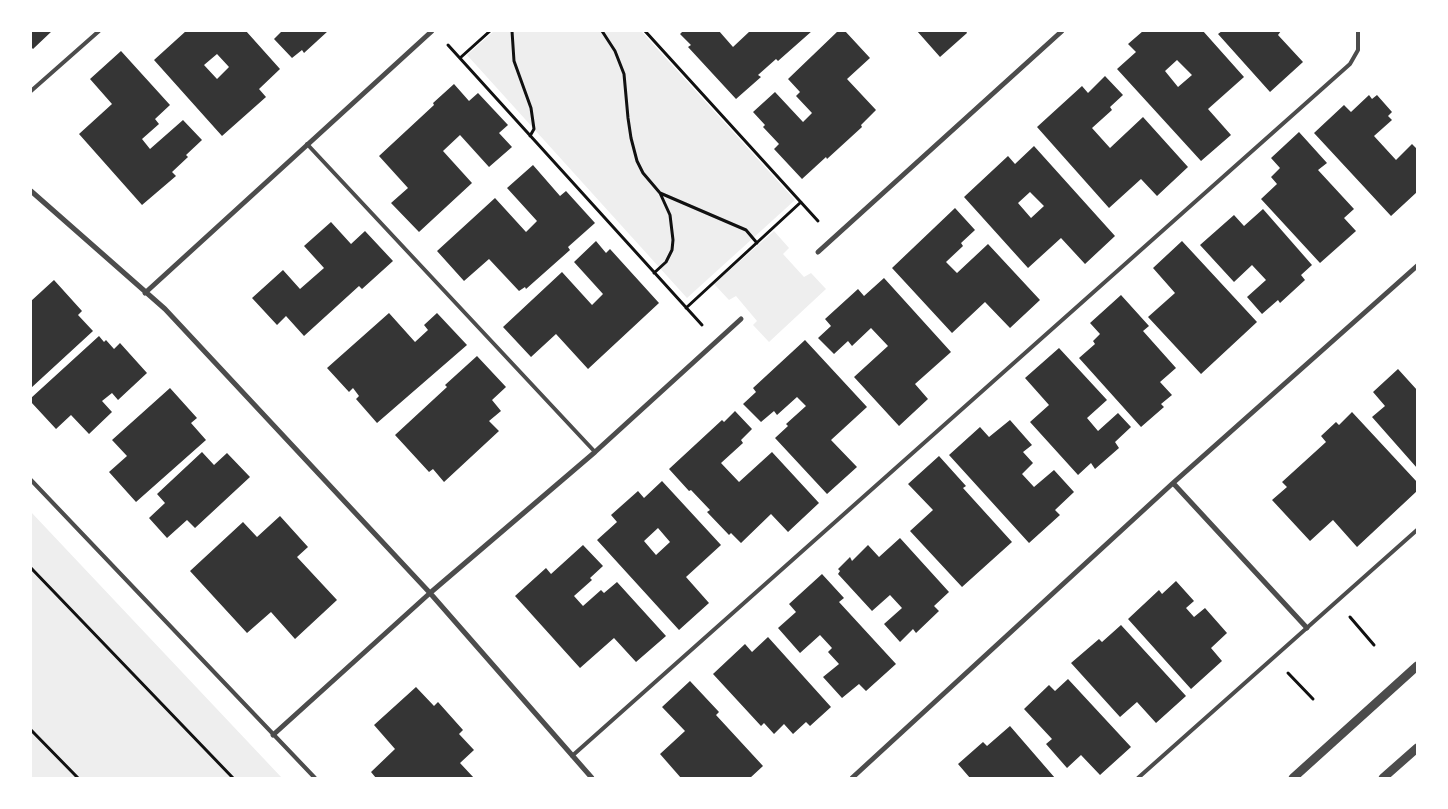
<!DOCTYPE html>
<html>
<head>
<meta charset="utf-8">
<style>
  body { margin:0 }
  #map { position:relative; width:1448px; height:809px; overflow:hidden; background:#fff; font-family:"IBM Plex Serif",serif }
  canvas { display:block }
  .frame { position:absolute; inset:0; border:32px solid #fff; pointer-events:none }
</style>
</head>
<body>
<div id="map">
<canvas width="1448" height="809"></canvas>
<div class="frame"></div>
</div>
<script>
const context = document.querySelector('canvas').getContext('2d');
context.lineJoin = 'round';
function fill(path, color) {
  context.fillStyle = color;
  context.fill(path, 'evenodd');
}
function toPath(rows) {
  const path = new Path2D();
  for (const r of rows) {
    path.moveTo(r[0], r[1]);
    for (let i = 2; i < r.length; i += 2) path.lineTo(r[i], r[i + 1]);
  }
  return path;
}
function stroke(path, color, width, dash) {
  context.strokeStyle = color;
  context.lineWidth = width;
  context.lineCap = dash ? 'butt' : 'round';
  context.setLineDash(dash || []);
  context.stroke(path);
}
fill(toPath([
  [494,31,641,31,795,200,687,298,467,55],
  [774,231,789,248,783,254,804,277,811,273,826,289,769,342,753,325,757,321,736,296,729,300,714,284],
  [31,512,282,778,31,778]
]), '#eee');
fill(toPath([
  [31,31,52,31,33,49,31,47],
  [186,31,246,31,280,69,259,89,266,97,222,136,154,60],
  [217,54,229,67,217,79,204,65],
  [282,31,328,31,304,53,302,50,292,58,274,39],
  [683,31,719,31,733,47,750,31,812,31,778,61,776,59,758,75,761,77,736,99,688,47,691,45,680,34],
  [838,31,845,31,870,58,847,79,876,110,861,125,862,127,827,159,826,157,802,179,774,149,779,144,763,127,765,125,753,112,775,92,803,122,812,113,796,96,800,92,788,79],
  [917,31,966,31,967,33,940,57],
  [1143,31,1203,31,1244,77,1208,109,1231,135,1201,161,1117,69,1136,52,1128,44],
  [1177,60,1192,75,1178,87,1165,71],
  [1222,31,1281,31,1278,35,1303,62,1270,92,1218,34],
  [121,51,170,105,155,119,159,124,142,139,150,149,183,120,202,140,186,155,188,157,172,172,176,176,142,205,79,134,112,104,90,79],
  [1105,76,1123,95,1110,107,1112,110,1092,128,1110,148,1143,117,1188,167,1157,196,1141,179,1109,208,1037,127,1082,86,1088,93],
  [454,84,469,101,478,93,508,125,499,133,512,147,489,167,460,135,443,151,472,183,419,232,391,203,408,188,379,156,434,105,433,103],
  [1369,95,1372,99,1377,95,1392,112,1388,116,1392,120,1374,136,1396,160,1412,144,1417,149,1417,192,1391,216,1314,133,1344,105,1351,112],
  [1299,132,1327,163,1318,170,1354,209,1344,218,1356,231,1320,263,1261,199,1277,184,1271,177,1280,168,1271,158],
  [1034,146,1115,236,1085,264,1061,238,1028,268,964,197,1008,156,1015,164],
  [1030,192,1044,206,1031,218,1018,203],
  [533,165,560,196,566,191,595,223,568,247,570,250,526,289,525,287,519,291,489,259,464,281,437,251,495,198,526,232,537,221,507,188],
  [955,208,975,230,961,243,963,246,946,262,957,273,988,244,1040,300,1010,328,985,302,952,333,892,268],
  [1263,209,1312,265,1301,275,1305,280,1280,303,1278,300,1262,314,1247,297,1266,280,1252,265,1234,282,1200,245,1234,215,1244,226],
  [331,222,351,244,365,231,393,261,362,289,359,286,304,336,286,316,277,325,252,298,283,270,300,289,324,268,304,246],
  [596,241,606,253,610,249,659,303,588,369,556,334,531,357,503,327,562,272,592,305,603,294,574,262],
  [1182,241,1257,322,1201,374,1148,317,1175,293,1153,268],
  [884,278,951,352,915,384,928,399,899,426,854,377,888,346,871,328,852,346,848,341,834,354,818,338,831,326,825,319,858,289,864,296],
  [54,280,82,311,78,315,93,331,31,388,31,301],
  [1121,295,1149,326,1143,331,1176,368,1160,382,1172,395,1161,404,1164,407,1141,427,1079,358,1095,344,1093,341,1100,334,1090,323],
  [389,313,415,342,428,330,424,325,437,313,467,345,377,423,356,399,359,396,353,388,349,392,327,368],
  [99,336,104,342,106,340,114,349,120,343,147,373,118,400,112,393,102,401,112,412,89,434,71,415,56,429,31,402,31,398],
  [805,340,867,407,831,440,857,467,827,494,775,438,788,426,786,424,806,406,797,397,777,415,774,411,761,422,743,404,756,392,753,388],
  [1059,348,1107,400,1087,418,1098,431,1118,413,1131,427,1115,442,1119,448,1095,469,1091,463,1078,475,1030,422,1049,405,1025,378],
  [477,356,506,387,492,400,501,411,489,421,499,431,444,482,433,469,429,472,395,435,447,387,445,385],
  [1398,369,1417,390,1417,468,1372,417,1385,406,1373,392],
  [170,388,197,418,191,423,206,440,136,502,109,472,127,456,112,440],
  [735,411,752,429,741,440,743,443,721,463,739,482,772,452,819,503,788,532,771,514,741,543,731,533,729,535,707,512,710,510,691,490,689,491,669,469,722,420,724,422],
  [1352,412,1417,482,1417,491,1357,547,1333,520,1310,541,1272,500,1287,487,1282,482,1326,442,1321,436,1336,422,1339,425],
  [1010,420,1032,445,1023,452,1033,463,1022,474,1034,487,1054,470,1074,492,1055,510,1060,515,1029,543,949,455,980,427,989,437],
  [202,452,214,465,227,453,250,477,195,528,187,520,167,538,149,518,165,503,157,494],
  [939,456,966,486,963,488,1012,542,962,587,910,531,933,510,908,484],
  [662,481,721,545,686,577,709,603,679,630,597,540,617,522,611,515,638,491,644,498],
  [658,528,670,542,656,555,644,541],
  [280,516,308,547,297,557,337,600,295,639,271,612,247,633,190,571,243,522,257,537],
  [900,538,949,592,934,606,939,611,916,633,913,629,900,642,884,624,902,608,890,595,872,611,838,574,840,571,838,569,850,557,852,561,868,545,879,557],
  [583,545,603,566,590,578,592,580,574,596,583,606,601,590,604,593,617,582,666,636,636,662,614,638,580,668,515,596,546,568,551,574],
  [822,574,844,598,839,602,896,664,866,691,859,684,842,698,823,677,839,664,828,652,832,648,820,635,800,653,778,628,796,612,789,604],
  [1176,581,1194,601,1186,608,1194,617,1205,608,1227,633,1211,648,1222,661,1191,689,1128,619,1159,590,1162,594],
  [1121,625,1186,696,1156,723,1137,702,1120,717,1071,663,1099,639,1102,642],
  [768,637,831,707,810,726,806,722,793,734,784,724,774,734,764,723,761,726,713,674,745,644,752,652],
  [1068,679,1131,747,1100,775,1081,755,1067,768,1046,744,1052,739,1024,709,1049,685,1055,691],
  [690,681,719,712,716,715,763,766,750,778,681,778,660,754,685,731,662,707],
  [416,687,434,706,438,702,463,730,459,734,474,750,460,763,474,778,376,778,371,772,395,749,374,725],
  [1010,726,1055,778,970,778,958,764,983,742,987,746]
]), '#353535');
stroke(toPath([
  [512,31,514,61,531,108,534,129,530,136],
  [602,31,615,51,624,74,628,118,631,138,637,161,643,173,660,193,746,230,757,243],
  [645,31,818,221],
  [448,45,702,325],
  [460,58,490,31],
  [654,273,666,262,672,250,673,240,670,215,660,193],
  [686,308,801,202],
  [31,568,233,778],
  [1350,617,1374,645],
  [1288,673,1313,699],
  [31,730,78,778]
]), '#111', 3);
stroke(toPath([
  [31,91,99,31],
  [307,144,595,452],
  [31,480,315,778],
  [572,756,1350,64,1358,50,1358,31],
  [1138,778,1417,530]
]), '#4c4c4c', 4);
stroke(toPath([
  [31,191,165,309,430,593,592,778],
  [818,252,1062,31],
  [145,293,432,31],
  [1173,483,1307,628],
  [273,735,430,593,595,452,741,319],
  [852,778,1173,483,1417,266]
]), '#4c4c4c', 5);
stroke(toPath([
  [1293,778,1417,666],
  [1383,778,1417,748]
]), '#4c4c4c', 9);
</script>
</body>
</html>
